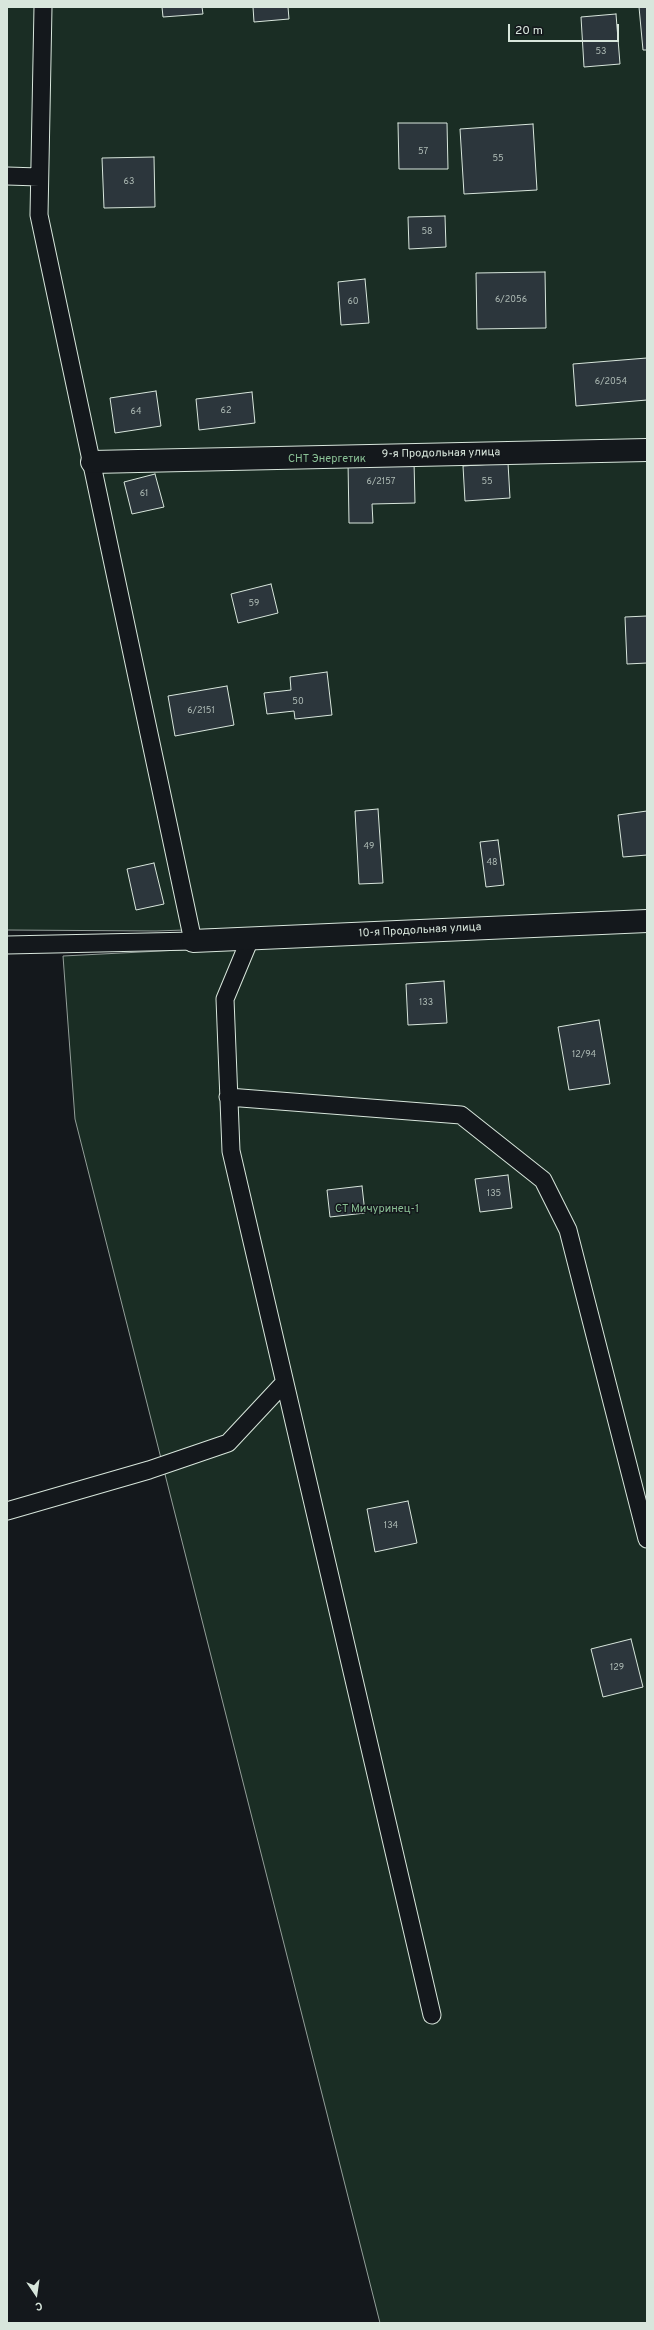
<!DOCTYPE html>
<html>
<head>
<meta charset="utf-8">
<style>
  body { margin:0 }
  #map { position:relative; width:654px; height:2330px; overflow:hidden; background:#14181c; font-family:Overpass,sans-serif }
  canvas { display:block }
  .frame { position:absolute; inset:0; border:8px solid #d8e6dc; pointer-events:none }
  .north { position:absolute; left:16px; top:2274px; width:40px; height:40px; -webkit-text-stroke:3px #14181c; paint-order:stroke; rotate:167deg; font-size:11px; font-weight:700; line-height:16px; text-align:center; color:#d8e6dc }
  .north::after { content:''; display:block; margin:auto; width:14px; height:18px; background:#d8e6dc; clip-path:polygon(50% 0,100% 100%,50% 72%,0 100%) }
  .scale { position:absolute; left:508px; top:24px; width:111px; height:18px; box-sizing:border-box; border:2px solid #d8e6dc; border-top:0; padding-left:5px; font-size:12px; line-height:14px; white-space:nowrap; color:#d8e6dc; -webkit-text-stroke:3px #14181c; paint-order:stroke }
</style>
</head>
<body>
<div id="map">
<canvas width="654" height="2330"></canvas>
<div class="frame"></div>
<div class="north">С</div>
<div class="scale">20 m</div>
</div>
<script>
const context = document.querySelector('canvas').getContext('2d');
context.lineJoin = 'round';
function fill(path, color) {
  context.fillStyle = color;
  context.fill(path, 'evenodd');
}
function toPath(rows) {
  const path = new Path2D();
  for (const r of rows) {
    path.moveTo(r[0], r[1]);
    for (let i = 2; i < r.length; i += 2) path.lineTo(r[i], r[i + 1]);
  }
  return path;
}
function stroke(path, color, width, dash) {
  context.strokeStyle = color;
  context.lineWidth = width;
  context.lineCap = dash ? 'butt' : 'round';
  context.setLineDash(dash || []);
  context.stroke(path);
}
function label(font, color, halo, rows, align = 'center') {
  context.font = font + ' Overpass,sans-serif';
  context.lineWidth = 3;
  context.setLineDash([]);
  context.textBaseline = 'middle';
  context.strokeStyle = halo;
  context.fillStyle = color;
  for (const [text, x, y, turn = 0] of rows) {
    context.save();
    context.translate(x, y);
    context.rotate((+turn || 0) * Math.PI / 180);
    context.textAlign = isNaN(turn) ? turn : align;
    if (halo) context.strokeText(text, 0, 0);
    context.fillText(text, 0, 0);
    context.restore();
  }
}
const green = toPath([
  [7,7,647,7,647,914,156,931,7,930,7,7],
  [647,926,647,2323,380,2323,75,1119,63,956,647,926]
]);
fill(green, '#1a2d24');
stroke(green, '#939e99', 1);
const building = toPath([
  [162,7,202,7,203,14,163,17,162,7],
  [253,7,288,7,289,19,254,22,253,7],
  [639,7,647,7,647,50,643,50,639,7],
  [616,14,620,64,584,67,581,17,616,14],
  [398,123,447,123,448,169,399,169,398,123],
  [533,124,537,190,464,194,460,129,533,124],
  [154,157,155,207,104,208,102,158,154,157],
  [445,216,446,247,409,249,408,217,445,216],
  [545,272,546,328,477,329,476,273,545,272],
  [365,279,369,323,341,325,338,282,365,279],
  [647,358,647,400,576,406,573,364,647,358],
  [156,391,161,426,115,433,110,398,156,391],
  [252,392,255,423,199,430,196,399,252,392],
  [414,461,415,503,372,504,373,523,349,523,348,462,414,461],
  [508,463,510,498,465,501,463,466,508,463],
  [155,474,164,507,132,514,124,482,155,474],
  [271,584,278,613,238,623,231,594,271,584],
  [647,616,647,663,627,664,625,617,647,616],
  [327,672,332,715,295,719,294,711,267,714,264,693,291,690,290,677,327,672],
  [227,686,234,725,175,736,168,696,227,686],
  [378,809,383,883,359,884,355,811,378,809],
  [647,811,647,855,623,857,618,815,647,811],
  [498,840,504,885,486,887,480,842,498,840],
  [154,863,164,904,136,910,127,869,154,863],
  [444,981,447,1023,408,1025,406,984,444,981],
  [599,1020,610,1084,569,1090,558,1027,599,1020],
  [508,1175,512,1208,480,1212,475,1179,508,1175],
  [362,1186,365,1213,330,1217,327,1190,362,1186],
  [408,1501,417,1543,375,1552,367,1509,408,1501],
  [631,1639,643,1687,603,1697,591,1649,631,1639]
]);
fill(building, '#2c363c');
stroke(building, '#d8e6dc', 1);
const service = toPath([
  [7,176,39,177],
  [250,939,225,999,231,1151,432,2015],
  [7,945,193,941,39,215,43,7],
  [228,1097,461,1115,543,1180,568,1230,647,1539],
  [7,1511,149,1470,228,1443,284,1383]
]);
const minor = toPath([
  [92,462,647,450],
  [193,941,647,921]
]);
stroke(service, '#d8e6dc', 19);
stroke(minor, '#d8e6dc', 24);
stroke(service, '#14181c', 17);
stroke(minor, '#14181c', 22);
label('9px', '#adbab4', null, [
  ["53",601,52],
  ["57",423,152],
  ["55",498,159],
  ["63",129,182],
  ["58",427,232],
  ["6/2056",511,300],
  ["60",353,302],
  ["6/2054",611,382],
  ["62",226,411],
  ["64",136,412],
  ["6/2157",381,482],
  ["55",487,482],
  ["61",144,494],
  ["59",254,604],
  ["50",298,702],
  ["6/2151",201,711],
  ["49",369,847],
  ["48",492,863],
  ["133",426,1003],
  ["12/94",584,1055],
  ["135",494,1194],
  ["134",391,1526],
  ["129",617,1668]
]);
label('11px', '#d8e6dc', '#14181c', [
  ["9-я Продольная улица",441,454,-1],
  ["10-я Продольная улица",420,931,-3]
]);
label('11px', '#8ac095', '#14181c', [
  ["СНТ Энергетик",327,460],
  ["СТ Мичуринец-1",377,1210]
]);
</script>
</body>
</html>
